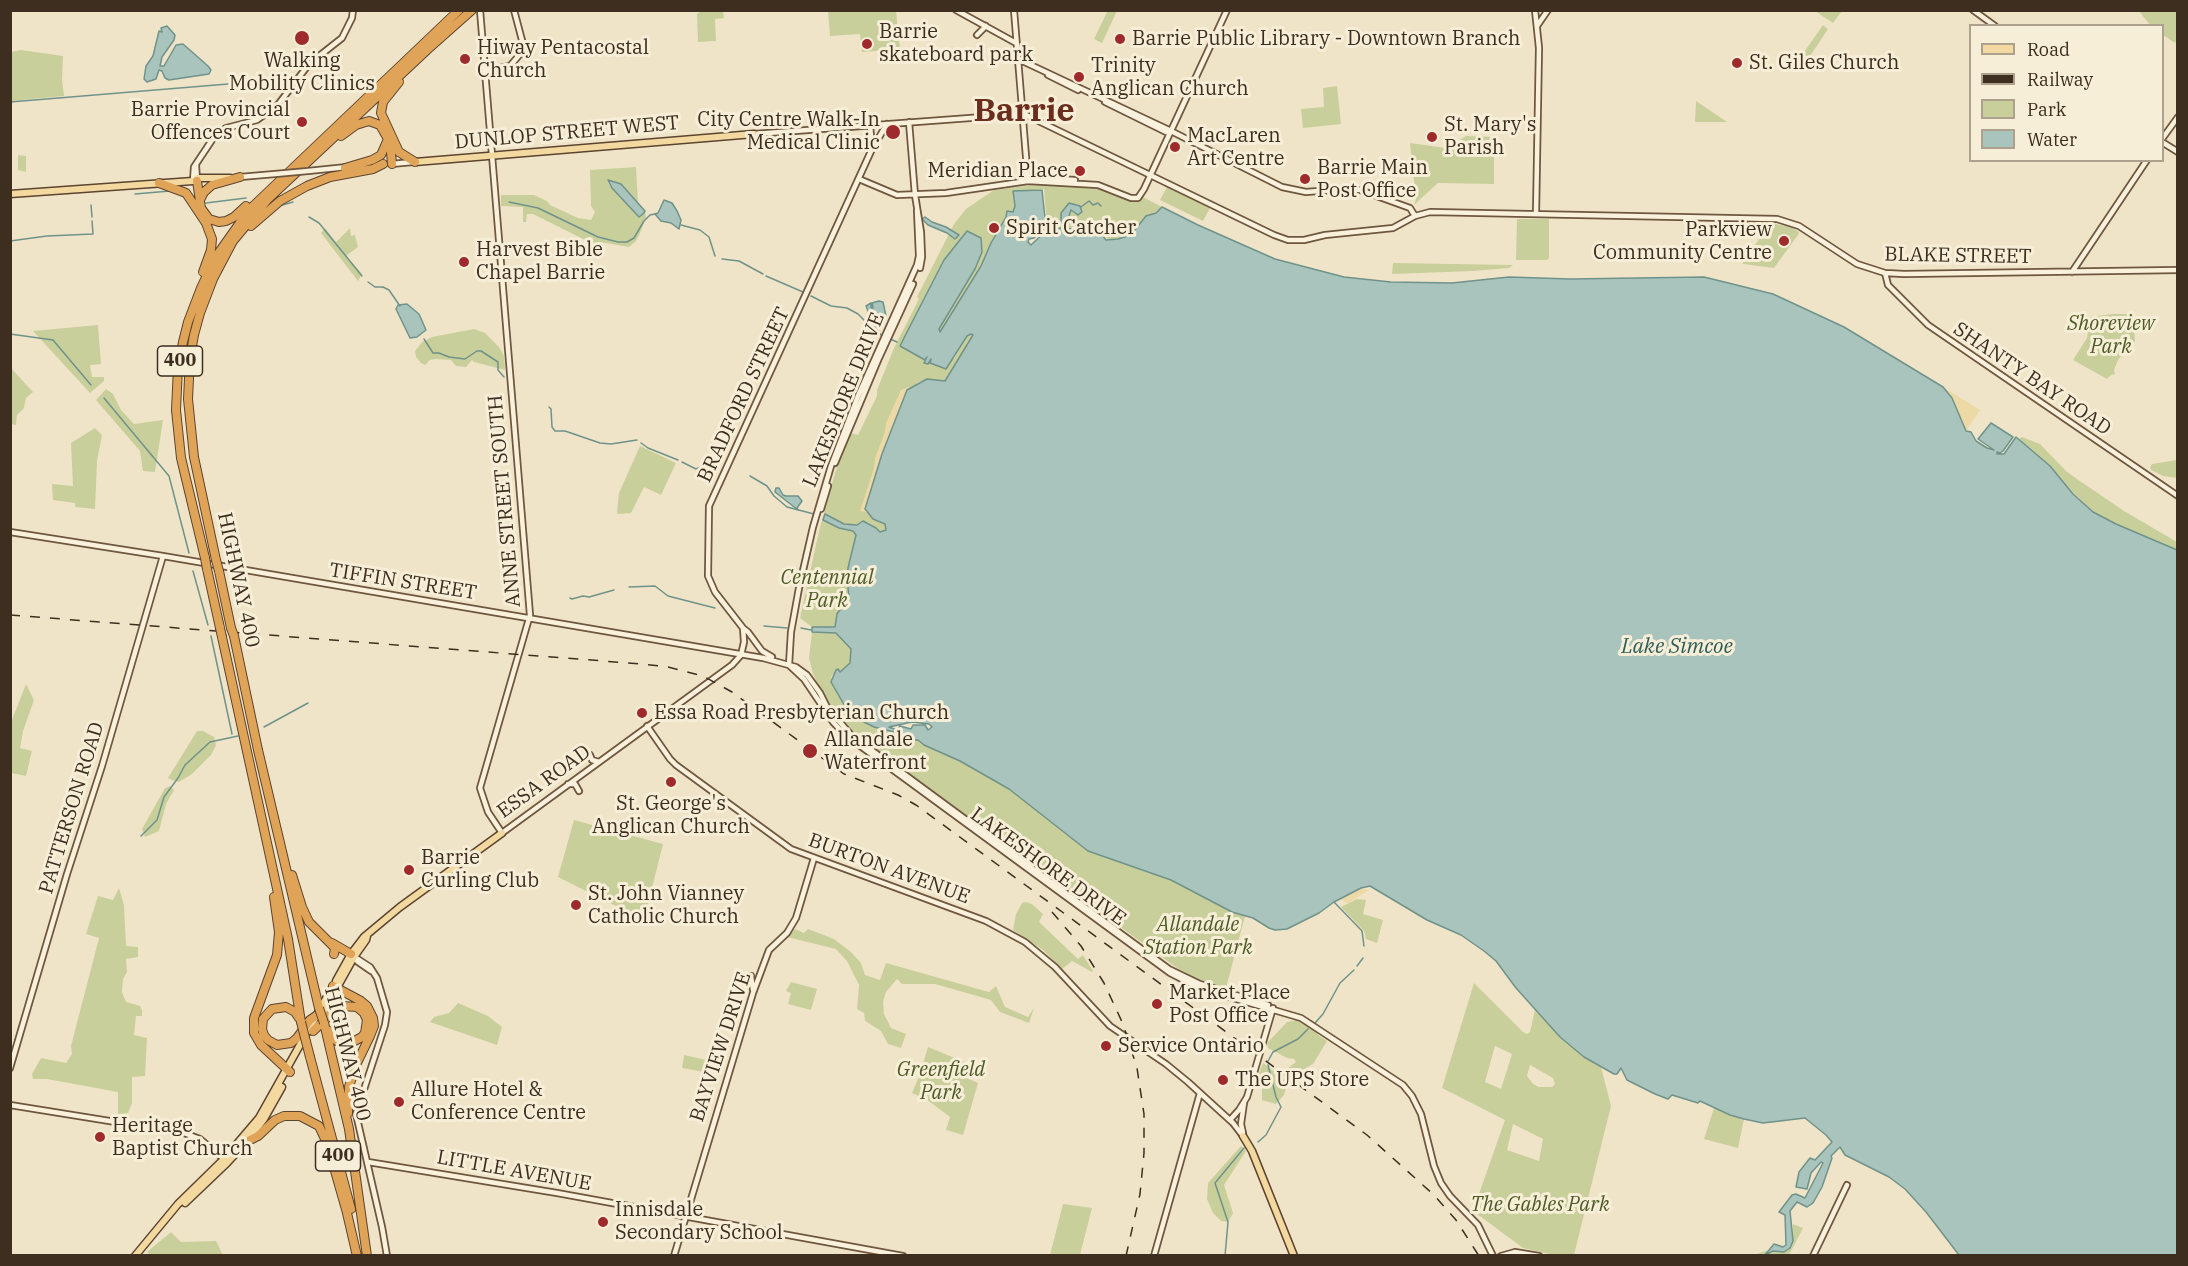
<!DOCTYPE html>
<html>
<head>
<meta charset="utf-8">
<style>
  body { margin:0 }
  #map { position:relative; width:2188px; height:1266px; overflow:hidden; background:#f0e4c8; font-family:"IBM Plex Serif",serif }
  canvas { display:block }
  .frame { position:absolute; inset:0; border:12px solid #3d2e20; pointer-events:none }
  .legend { position:absolute; left:1969px; top:24px; width:195px; height:138px; box-sizing:border-box; background:#f7eed8; border:2px solid #ada18e; margin:0; padding:8px 10px; list-style:none; font-size:18px; color:#3d2e20 }
  .legend li { display:flex; align-items:center; gap:12px; height:30px }
  .legend b { width:30px; border:2px solid #ada18e }
</style>
</head>
<body>
<div id="map">
<canvas width="2188" height="1266"></canvas>
<div class="frame"></div>
<ul class="legend">
<li><b style="height:8px;background:#f3d9a0"></b>Road</li>
<li><b style="height:8px;background:#3d2e20"></b>Railway</li>
<li><b style="height:16px;background:#c9cf9b"></b>Park</li>
<li><b style="height:16px;background:#a9c4bc"></b>Water</li>
</ul>
</div>
<script>
const context = document.querySelector('canvas').getContext('2d');
context.lineJoin = 'round';
function fill(path, color) {
  context.fillStyle = color;
  context.fill(path, 'evenodd');
}
function toPath(rows) {
  const path = new Path2D();
  for (const r of rows) {
    path.moveTo(r[0], r[1]);
    for (let i = 2; i < r.length; i += 2) path.lineTo(r[i], r[i + 1]);
  }
  return path;
}
function stroke(path, color, width, dash) {
  context.strokeStyle = color;
  context.lineWidth = width;
  context.lineCap = dash ? 'butt' : 'round';
  context.setLineDash(dash || []);
  context.stroke(path);
}
function label(font, color, halo, rows, align = 'center') {
  context.font = font + ' "IBM Plex Serif",serif';
  context.lineWidth = 6;
  context.setLineDash([]);
  context.textBaseline = 'middle';
  context.strokeStyle = halo;
  context.fillStyle = color;
  for (const [text, x, y, turn = 0] of rows) {
    context.save();
    context.translate(x, y);
    context.rotate((+turn || 0) * Math.PI / 180);
    context.textAlign = isNaN(turn) ? turn : align;
    if (halo) context.strokeText(text, 0, 0);
    context.fillText(text, 0, 0);
    context.restore();
  }
}
fill(toPath([
  [1108,10,1117,11,1102,43,1094,39],
  [701,11,723,11,724,18,715,19,716,41,698,42,697,14],
  [828,11,896,11,900,49,862,52,860,34,830,36],
  [1815,11,1842,11,1833,23],
  [2139,11,2177,11,2177,39,2175,43,2163,35,2162,26,2150,25],
  [1823,25,1828,29,1806,62,1800,58],
  [21,50,63,56,62,79,64,96,11,101,11,52],
  [1337,86,1341,124,1303,128,1301,109,1324,107,1323,88],
  [1696,101,1727,122,1695,122],
  [1466,136,1494,137,1494,184,1438,183,1414,205,1416,199,1410,143,1446,148],
  [18,155,26,156,26,172,18,170],
  [636,167,638,203,621,184,608,183,639,217,645,211,646,218,639,235,636,241,629,247,600,242,593,244,533,214,527,214,526,222,523,222,523,207,501,206,501,195,534,195,547,201,550,205,578,218,591,220,595,212,591,206,590,170],
  [1032,185,1094,187,1115,193,1134,201,1143,197,1162,207,1153,214,1148,215,1131,235,1115,240,1109,240,1100,232,1063,228,1062,226,1061,228,1049,229,1047,226,1044,189,1014,191,1015,206,1013,212,1007,211,1007,218,991,243,981,266,940,332,939,329,975,269,982,252,981,238,967,231,944,260,901,346,924,360,927,357,925,362,928,364,930,359,930,362,954,359,967,336,971,334,973,337,945,381,927,379,917,383,866,512,880,523,885,524,886,530,880,532,868,522,855,539,848,568,849,598,847,603,843,604,837,615,835,627,812,627,800,618,819,531,835,473,850,433,858,435,877,396,877,390,894,348,919,299,917,297,954,224,966,209,994,190],
  [1167,187,1210,208,1203,221,1160,200],
  [1517,219,1549,219,1549,258,1547,260,1516,260],
  [1771,223,1791,227,1799,232,1798,235,1774,268,1743,264,1743,261],
  [325,228,336,242,350,228,351,236,355,235,358,247,346,256,362,274,358,281,321,233],
  [1393,263,1394,263,1513,265,1509,268,1473,271,1392,274],
  [2113,314,2133,314,2135,341,2118,360,2114,370,2115,374,2111,375,2107,379,2073,360,2087,338,2090,317],
  [98,325,101,364,90,365,92,377,104,377,104,381,90,393,33,331],
  [474,329,485,333,499,347,504,356,505,370,474,362,472,360,466,367,456,366,451,360,436,359,430,360,425,365,421,363,416,357,415,351,422,342,432,337],
  [11,368,33,392,26,398,24,408,17,415,16,425,11,424],
  [106,389,113,394,121,410,134,424,163,420,155,472,143,471,140,451,96,400],
  [95,428,102,435,97,461,95,509,75,507,75,503,53,500,52,484,73,486,71,443],
  [2022,437,2040,444,2066,471,2077,479,2124,511,2177,542,2177,550,2116,524,2093,512,2019,439],
  [640,446,676,463,661,495,644,487,631,513,619,514,617,513,619,493],
  [2177,460,2177,478,2163,476,2151,470,2150,467,2152,464],
  [812,632,833,632,838,634,851,649,850,663,839,672,838,669,831,677,862,722,898,733,901,736,918,740,924,745,960,761,1009,789,1088,851,1171,880,1232,912,1245,916,1226,988,1199,980,1177,968,850,731,830,710,813,674,809,658],
  [26,684,34,700,23,731,20,748,32,751,26,776,11,773,10,725],
  [197,731,203,731,214,737,216,745,211,755,192,774,179,782,172,780,168,778],
  [170,786,174,790,166,804,159,831,145,837,142,829,165,788],
  [574,820,663,844,644,920,558,877],
  [119,888,124,905,126,946,138,947,138,957,126,959,127,972,123,979,122,992,126,1002,140,1006,142,1010,142,1016,136,1016,134,1035,147,1038,145,1076,132,1077,132,1103,128,1113,118,1114,118,1092,47,1079,33,1079,32,1074,41,1058,66,1063,72,1054,71,1046,99,938,86,934,98,896,113,900],
  [1357,899,1366,900,1363,914,1383,920,1377,943,1366,939,1364,931,1341,907],
  [1026,902,1032,904,1043,914,1039,922,1078,959,1083,955,1093,971,1092,972,1072,961,1062,969,1043,950,1013,930,1016,914,1022,903],
  [795,929,804,933,808,929,834,939,851,952,861,963,865,975,880,980,886,963,989,992,996,986,1005,1007,1028,1017,1034,1008,1029,1023,1000,1012,991,1000,935,984,902,984,897,979,886,992,883,1002,884,1014,891,1028,906,1034,901,1048,888,1044,881,1031,865,1021,864,1013,857,1009,859,985,847,961,836,949,787,937],
  [791,982,817,989,811,1010,788,1004,791,993,786,991],
  [1474,983,1523,1032,1527,1034,1530,1032,1535,1010,1560,1037,1584,1057,1601,1067,1611,1106,1574,1255,1554,1255,1523,1248,1473,1211,1505,1120,1442,1088],
  [1495,1046,1512,1054,1501,1089,1485,1082],
  [1530,1065,1553,1078,1555,1084,1552,1087,1539,1087,1533,1084,1527,1076],
  [1513,1124,1543,1139,1539,1161,1507,1150],
  [458,1003,488,1016,502,1027,497,1045,430,1022,434,1017,449,1013],
  [1297,1020,1316,1031,1318,1035,1327,1041,1313,1064,1294,1075,1288,1068,1296,1062,1294,1059,1287,1058,1268,1048,1267,1043,1287,1022],
  [928,1047,967,1063,962,1076,978,1083,963,1135,946,1130,950,1117,926,1099,912,1093,920,1074],
  [684,1055,711,1061,709,1073,682,1068],
  [1263,1063,1288,1082,1284,1095,1276,1104,1262,1100,1262,1089,1265,1085,1259,1073],
  [1714,1108,1744,1119,1738,1148,1704,1139],
  [1241,1146,1246,1151,1224,1185,1233,1213,1228,1222,1221,1221,1213,1213,1207,1199,1208,1183],
  [1063,1204,1092,1208,1080,1255,1050,1255],
  [1793,1224,1803,1228,1789,1255,1750,1256,1769,1250,1766,1255,1792,1245],
  [171,1232,181,1242,216,1241,223,1255,150,1255,147,1252]
]), '#c9cf9b');
fill(toPath([
  [908,387,910,387,907,390,882,454,866,512,860,511,874,468,875,458,885,432,886,423,901,390],
  [1943,387,1980,410,1966,431,1952,398],
  [1361,888,1369,890,1348,903,1344,902,1342,898]
]), '#ecd9a5');
const water = toPath([
  [167,26,175,35,174,40,162,57,160,66,164,66,176,45,183,44,208,66,211,70,209,74,169,80,165,78,162,71,159,70,156,79,147,82,144,79,146,66,153,56,159,31,162,32,161,28,167,26],
  [608,180,621,184,645,211,643,214,639,217,612,188,608,180],
  [1042,190,1046,227,1034,238,1029,239,1028,242,1031,245,1047,230,1061,228,1063,226,1064,228,1100,232,1106,240,1118,239,1131,235,1146,216,1156,213,1162,207,1198,225,1275,259,1344,277,1391,282,1452,283,1509,277,1570,279,1704,277,1773,294,1844,327,1943,387,1952,398,1966,431,1971,432,1976,441,1987,448,1994,450,1978,439,1991,423,2013,437,2003,451,2000,453,1997,452,1997,454,2004,454,2016,437,2050,466,2073,494,2093,512,2116,524,2177,550,2177,1255,1959,1255,1926,1212,1905,1189,1889,1177,1845,1155,1840,1147,1831,1156,1832,1158,1822,1187,1813,1203,1807,1207,1797,1202,1790,1211,1793,1241,1790,1248,1784,1252,1773,1251,1765,1255,1774,1244,1783,1247,1786,1245,1785,1215,1779,1212,1792,1195,1796,1194,1805,1198,1823,1163,1821,1162,1811,1173,1807,1189,1796,1187,1799,1172,1810,1158,1815,1160,1832,1142,1826,1135,1805,1118,1763,1123,1744,1119,1730,1115,1700,1101,1698,1103,1672,1095,1668,1099,1655,1094,1627,1080,1621,1068,1617,1074,1614,1074,1584,1057,1560,1037,1516,988,1496,961,1484,951,1461,935,1427,920,1370,886,1361,888,1334,902,1319,913,1287,929,1275,930,1269,928,1253,918,1232,912,1171,880,1088,851,1009,789,960,761,924,745,918,740,914,740,901,736,898,733,874,727,850,715,831,682,836,670,838,669,840,672,850,663,851,649,836,633,812,632,812,627,835,627,837,614,844,604,847,603,849,597,847,578,848,568,856,535,853,531,839,528,823,520,825,514,844,524,857,525,863,521,876,528,880,532,886,530,885,524,873,519,865,509,882,454,907,390,927,379,945,381,973,335,971,334,967,336,946,369,930,363,931,359,928,364,924,363,927,357,925,360,900,346,906,334,944,260,967,231,981,238,982,252,975,269,939,329,940,332,981,266,991,243,1006,217,1007,211,1013,212,1015,206,1013,191,1042,190],
  [912,722,929,724,932,727,928,730,925,725,913,725,911,729,900,726,897,730,889,727,912,722],
  [664,200,672,203,677,211,681,220,679,229,671,223,661,221,655,214,658,213,664,200],
  [1069,203,1080,206,1082,212,1078,215,1071,210,1068,219,1061,224,1061,213,1069,203],
  [925,217,932,222,946,227,959,235,955,239,947,233,928,225,922,219,925,217],
  [879,301,883,302,886,316,882,320,876,320,870,316,866,306,871,303,871,308,873,308,872,303,879,301],
  [407,304,419,314,426,330,417,337,410,338,396,309,398,305,407,304],
  [776,488,779,488,783,495,786,496,798,496,802,501,797,508,798,510,775,492,776,488]
]);
fill(water, '#a9c4bc');
stroke(water, '#6f938a', 1.5);
stroke(toPath([
  [10,102,228,84],
  [135,194,170,191],
  [509,202,538,208,598,237,618,242,627,242,634,238,644,221,650,215,655,214],
  [206,203,246,198],
  [91,205,92,217],
  [279,206,293,202],
  [1081,207,1089,201,1093,205,1098,203,1101,206],
  [309,217,319,223,362,276],
  [681,225,700,230,709,237,715,256],
  [10,241,47,236,93,234,92,221],
  [722,259,739,261,763,274],
  [766,276,803,292],
  [368,282,375,287,383,287,389,290,400,306],
  [811,296,831,306,847,308,858,314,868,324,874,325,881,335],
  [10,334,53,340,91,385],
  [424,339,433,353,439,353,449,357,465,359,477,351,481,351,498,362,498,370,504,377],
  [890,339,897,342],
  [104,398,169,476,189,553],
  [549,407,551,409,552,427,555,431,565,431,600,443,611,444,637,440],
  [641,443,648,448,678,460],
  [682,462,696,469,716,460],
  [750,476,767,486,774,496,787,507,814,514],
  [193,571,208,625],
  [629,587,655,586,668,596,715,608],
  [570,598,572,599,583,596,589,597,614,590],
  [764,626,787,628],
  [801,628,811,630],
  [211,636,232,734],
  [264,727,308,703],
  [141,836,157,820,164,797,178,778,185,765,210,742,238,736],
  [1334,902,1362,931,1364,946],
  [1357,966,1363,958],
  [1315,1023,1323,1014,1340,983,1354,970],
  [1268,1061,1273,1052,1298,1039,1308,1029],
  [1258,1142,1266,1135,1281,1107,1276,1097,1268,1065],
  [1225,1256,1228,1222,1215,1183,1244,1148]
]), '#6f938a', 1.5);
const secondary = toPath([
  [480,10,530,615,480,788,488,812,502,833,732,665,741,655,744,642,743,628,715,592,708,576,709,506,872,149,887,124],
  [956,10,1016,43],
  [1014,10,1028,181],
  [1535,10,1539,48,1536,214],
  [1973,10,1995,26],
  [1537,26,1548,10],
  [977,35,986,26],
  [1018,59,1167,129,1282,187,1306,192,1344,189,1360,190,1410,208,1415,216],
  [485,71,510,66,521,53,523,44,514,10],
  [1048,75,1078,90],
  [1105,102,1166,132,1170,132],
  [909,122,915,195,921,232,922,257,920,268],
  [870,125,872,149],
  [754,134,1024,114,1274,235,1288,240,1304,240,1325,235,1393,228,1415,216,1430,212,1777,219,1799,226,1857,264,1885,273,1904,274,2178,270],
  [2162,139,2178,117],
  [2162,142,2178,152],
  [391,164,413,162],
  [196,165,197,181,193,181,194,167,214,137,226,128,257,120,277,106,309,64,342,38,352,18,353,10],
  [308,171,347,167],
  [240,177,275,174],
  [859,179,897,195,946,193,1028,181,1098,185,1131,198,1138,198,1144,189,1227,10],
  [1030,181,1042,178,1075,180],
  [917,210,919,256,917,265,858,396,831,466,813,527,799,588,791,632,789,665,804,679,833,722,844,734,1170,973,1199,988,1301,1018,1403,1085,1412,1096,1421,1114,1434,1166,1441,1183,1450,1196,1478,1225,1493,1256],
  [2072,272,2147,160],
  [1885,273,1888,285,1928,325,2178,496],
  [835,463,879,358,913,284],
  [821,509,828,486],
  [10,532,163,556,763,658,796,667,807,675,820,693,827,707,851,735,1169,969,1200,984,1268,1005],
  [743,628,748,632,762,651,772,657],
  [647,726,670,759,676,765,791,849,986,921,1025,942,1055,967,1110,1026,1166,1064,1188,1082,1233,1123,1243,1136],
  [590,755,592,760,599,762],
  [568,784,575,784,579,791],
  [353,956,370,967,377,978,387,1012,385,1025,356,1114,382,1227,387,1256],
  [354,957,358,962,371,971],
  [751,976,753,990],
  [10,1068,67,874,102,766,163,556],
  [10,1105,184,1133,200,1139,224,1159],
  [1230,1120,1239,1110,1247,1097,1273,1008],
  [1243,1133,1241,1124,1244,1103],
  [368,1162,557,1193,903,1256],
  [674,1256,753,993,769,950,787,933,796,918,814,858],
  [1154,1256,1200,1093],
  [1501,1256,1515,1252,1539,1256],
  [1813,1256,1847,1185]
]);
const primary = toPath([
  [415,162,754,134],
  [197,178,230,178],
  [10,194,193,181],
  [336,981,351,954,364,937,400,907,502,833],
  [320,1018,354,957,366,940,367,936],
  [1243,1136,1252,1151,1294,1256],
  [185,1203,227,1163,249,1139,264,1119,282,1087],
  [135,1256,178,1204,224,1159,259,1118,333,986]
]);
const highway = toPath([
  [399,82,383,102,381,113,399,152,415,162],
  [341,136,356,125,369,121,380,125,388,139,381,155,372,160,345,168],
  [390,140,392,164],
  [197,181,201,208,209,219,219,222,226,221,234,217,246,206],
  [159,183,186,193,206,223,212,239,211,250,203,272],
  [200,200,204,192,212,185,240,177],
  [251,226,280,201,307,186,330,177,373,169,383,164],
  [205,558,181,458,176,410,178,367,183,342,188,322,201,288,215,258,249,210,459,10],
  [216,560,194,457,188,399,190,358,194,335,200,313,213,279,233,241,268,199,428,49,472,10],
  [207,569,220,628],
  [219,571,231,628],
  [234,636,258,750,319,1008],
  [222,637,288,939,301,1022],
  [292,875,302,907,309,922,335,948,334,954],
  [274,897,279,932,277,955,254,1018,254,1033,261,1045,290,1072],
  [332,943,351,954],
  [333,986,361,1001,367,1006,373,1018,374,1026,370,1036,355,1067,349,1087,348,1113],
  [299,1018,295,1012,286,1007,272,1009,263,1019,262,1029,264,1035,268,1040,277,1045,291,1043,297,1038,310,1020,316,1016],
  [324,1023,349,1129,367,1256],
  [313,1031,333,1012,342,1006,357,1007,364,1013,367,1020,365,1033,362,1037,349,1044,340,1043,334,1039,329,1031],
  [310,1057,351,1209],
  [246,1142,258,1136,275,1120,284,1116,300,1116,319,1126,327,1143,347,1213,357,1256]
]);
stroke(secondary, '#6f573f', 8);
stroke(primary, '#5b4430', 9);
stroke(highway, '#5b4430', 10);
stroke(secondary, '#faf1dc', 4.5);
stroke(primary, '#f3d9a0', 6);
stroke(highway, '#e0a458', 8);
stroke(toPath([
  [10,615,642,664,668,667,703,676,732,692,844,774,898,795,916,805,1367,1135,1434,1195,1456,1220,1479,1256],
  [1052,912,1081,946,1104,983,1123,1024,1137,1068,1144,1114,1144,1153,1140,1194,1126,1256]
]), '#3d2e20', 1.5, [10, 10]);
const secondaryBridge = toPath([
  [275,174,308,171]
]);
const highwayBridge = toPath([
  [205,558,207,569],
  [216,560,219,571],
  [220,628,222,637],
  [231,628,234,636],
  [319,1008,324,1023],
  [301,1022,310,1057]
]);
stroke(secondaryBridge, '#6f573f', 8, []);
stroke(highwayBridge, '#5b4430', 10, []);
stroke(secondaryBridge, '#faf1dc', 4.5);
stroke(highwayBridge, '#e0a458', 8);
for (const [x, y, r, color] of [
  [302,38,8,"#9e2a2b"],
  [1120,39,6,"#9e2a2b"],
  [867,44,6,"#9e2a2b"],
  [465,59,6,"#9e2a2b"],
  [1737,63,6,"#9e2a2b"],
  [1079,77,6,"#9e2a2b"],
  [302,122,6,"#9e2a2b"],
  [893,132,8,"#9e2a2b"],
  [1432,137,6,"#9e2a2b"],
  [1175,147,6,"#9e2a2b"],
  [1080,171,6,"#9e2a2b"],
  [1305,179,6,"#9e2a2b"],
  [994,228,6,"#9e2a2b"],
  [1784,241,6,"#9e2a2b"],
  [464,262,6,"#9e2a2b"],
  [642,713,6,"#9e2a2b"],
  [810,751,8,"#9e2a2b"],
  [671,782,6,"#9e2a2b"],
  [409,870,6,"#9e2a2b"],
  [576,905,6,"#9e2a2b"],
  [1157,1004,6,"#9e2a2b"],
  [1106,1046,6,"#9e2a2b"],
  [1223,1080,6,"#9e2a2b"],
  [399,1102,6,"#9e2a2b"],
  [100,1137,6,"#9e2a2b"],
  [603,1222,6,"#9e2a2b"]
]) {
  const dot = new Path2D();
  dot.arc(x, y, r, 0, 2 * Math.PI);
  context.fillStyle = color;
  context.fill(dot);
  stroke(dot, '#f7eed8', 2);
}
for (const [x, y, w] of [
  [180,361,45],
  [338,1156,45]
]) {
  const box = new Path2D();
  box.roundRect(x - w / 2, y - 15, w, 30, 4.5);
  context.fillStyle = '#f7eed8';
  context.fill(box);
  stroke(box, '#3d2e20', 1.5);
}
label('bold 18px', '#3d2e20', null, [
  ["400",180,361],
  ["400",338,1156]
]);
label('20px', '#3d2e20', '#f7eed8', [
  ["Barrie",879,32],
  ["skateboard park",879,55],
  ["Barrie Public Library - Downtown Branch",1132,39],
  ["Hiway Pentacostal",477,48],
  ["Church",477,71],
  ["Walking",302,61,"center"],
  ["Mobility Clinics",302,84,"center"],
  ["St. Giles Church",1749,63],
  ["Trinity",1091,66],
  ["Anglican Church",1091,89],
  ["Barrie Provincial",290,110,"right"],
  ["Offences Court",290,133,"right"],
  ["City Centre Walk-In",880,120,"right"],
  ["Medical Clinic",880,143,"right"],
  ["St. Mary's",1444,125],
  ["Parish",1444,148],
  ["MacLaren",1187,136],
  ["Art Centre",1187,159],
  ["Barrie Main",1317,168],
  ["Post Office",1317,191],
  ["Meridian Place",1068,171,"right"],
  ["Spirit Catcher",1006,228],
  ["Parkview",1772,230,"right"],
  ["Community Centre",1772,253,"right"],
  ["Harvest Bible",476,250],
  ["Chapel Barrie",476,273],
  ["Essa Road Presbyterian Church",654,713],
  ["Allandale",824,740],
  ["Waterfront",824,763],
  ["St. George's",671,804,"center"],
  ["Anglican Church",671,827,"center"],
  ["Barrie",421,858],
  ["Curling Club",421,881],
  ["St. John Vianney",588,894],
  ["Catholic Church",588,917],
  ["Market Place",1169,993],
  ["Post Office",1169,1016],
  ["Service Ontario",1118,1046],
  ["The UPS Store",1235,1080],
  ["Allure Hotel &",411,1090],
  ["Conference Centre",411,1113],
  ["Heritage",112,1126],
  ["Baptist Church",112,1149],
  ["Innisdale",615,1210],
  ["Secondary School",615,1233]
], 'left');
label('20px', '#3d2e20', '#f7eed8', [
  ["DUNLOP STREET WEST",567,133,-5],
  ["BLAKE STREET",1958,256,1],
  ["SHANTY BAY ROAD",2032,379,34],
  ["BRADFORD STREET",744,395,-65],
  ["LAKESHORE DRIVE",844,400,-68],
  ["ANNE STREET SOUTH",505,501,-95],
  ["HIGHWAY 400",238,580,78],
  ["TIFFIN STREET",403,582,9],
  ["ESSA ROAD",544,782,-36],
  ["PATTERSON ROAD",72,808,-73],
  ["LAKESHORE DRIVE",1048,867,36],
  ["BURTON AVENUE",889,869,20],
  ["BAYVIEW DRIVE",721,1047,-72],
  ["HIGHWAY 400",347,1054,76],
  ["LITTLE AVENUE",514,1171,10]
]);
label('italic 20px', '#4d5a26', '#f7eed8', [
  ["Shoreview",2111,324],
  ["Park",2111,347],
  ["Centennial",827,578],
  ["Park",827,601],
  ["Allandale",1198,925],
  ["Station Park",1198,948],
  ["Greenfield",941,1070],
  ["Park",941,1093],
  ["The Gables Park",1540,1205]
]);
label('italic 21px', '#2f5d5a', '#f7eed8', [
  ["Lake Simcoe",1677,647]
]);
label('bold 32px', '#6b2e1e', '#f7eed8', [
  ["Barrie",1024,112]
]);
</script>
</body>
</html>
